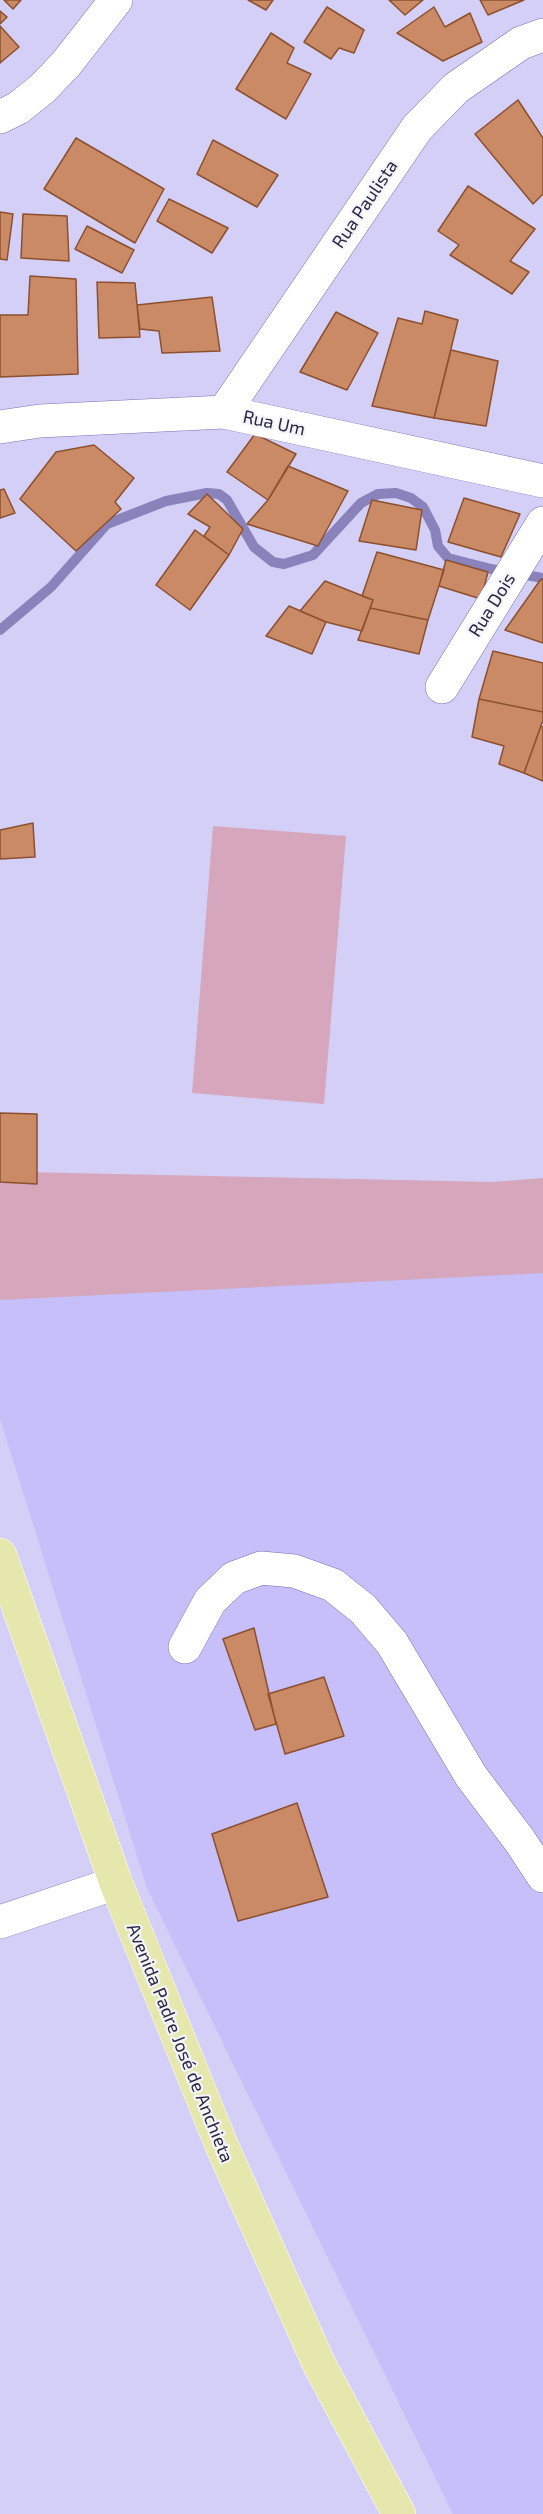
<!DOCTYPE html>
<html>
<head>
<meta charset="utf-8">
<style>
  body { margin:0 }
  canvas { display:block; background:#d3cff7 }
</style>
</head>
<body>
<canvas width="543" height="2514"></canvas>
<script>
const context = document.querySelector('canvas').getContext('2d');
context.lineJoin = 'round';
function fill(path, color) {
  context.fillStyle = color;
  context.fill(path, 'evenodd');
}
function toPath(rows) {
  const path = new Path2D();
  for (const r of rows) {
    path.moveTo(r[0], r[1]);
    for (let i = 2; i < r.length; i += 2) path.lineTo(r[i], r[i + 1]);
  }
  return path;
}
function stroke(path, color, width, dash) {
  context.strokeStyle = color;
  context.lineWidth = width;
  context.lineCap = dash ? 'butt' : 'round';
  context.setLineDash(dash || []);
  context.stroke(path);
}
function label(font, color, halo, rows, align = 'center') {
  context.font = font + ' "Exo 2",sans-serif';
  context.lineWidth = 4.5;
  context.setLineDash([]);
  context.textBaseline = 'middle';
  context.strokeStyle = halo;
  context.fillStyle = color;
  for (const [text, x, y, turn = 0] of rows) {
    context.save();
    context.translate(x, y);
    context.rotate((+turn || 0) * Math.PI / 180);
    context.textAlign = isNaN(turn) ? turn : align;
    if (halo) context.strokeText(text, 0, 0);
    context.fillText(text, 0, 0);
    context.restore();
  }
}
fill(toPath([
  [543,1264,543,2514,453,2514,147,1888,0,1419,0,1291]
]), '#c6bffa');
fill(toPath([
  [213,826,346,836,324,1104,192,1093],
  [22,1172,493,1182,543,1178,543,1273,0,1300,0,1174]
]), '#d6a7bc');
stroke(toPath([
  [0,630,51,587,107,524,166,501,207,493,219,494,227,500,254,547,273,562,284,564,313,555,361,503,378,494,396,493,411,498,423,507,435,530,438,546,448,558,491,569,543,578]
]), '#8a83bb', 10);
const building = toPath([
  [4,0,21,0,13,9,4,0],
  [248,0,273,0,266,10,248,0],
  [389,0,423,0,405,15,389,0],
  [480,0,524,0,488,15,480,0],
  [327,7,364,30,354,53,339,48,331,59,304,42,327,7],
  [434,7,445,27,470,13,482,42,443,61,397,33,434,7],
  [0,11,7,17,0,24,0,11],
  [0,26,19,47,0,63,0,26],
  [271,33,294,48,287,63,311,74,286,119,236,89,271,33],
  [518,100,543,138,543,194,533,204,475,134,518,100],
  [76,138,164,189,135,243,44,189,76,138],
  [213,140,278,175,257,207,197,174,213,140],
  [468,186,535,229,510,261,529,272,512,294,450,255,459,245,438,231,468,186],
  [169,199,228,228,212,253,157,221,169,199],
  [0,212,13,214,7,260,0,259,0,212],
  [23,214,67,216,69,261,21,258,23,214],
  [87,226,134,250,122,273,75,249,87,226],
  [30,276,76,279,78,374,0,377,0,315,28,315,30,276],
  [97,282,135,283,140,337,99,338,97,282],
  [212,297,220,351,162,353,159,331,140,329,137,305,212,297],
  [425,311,458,320,434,418,372,406,398,318,422,324,425,311],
  [336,312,378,333,347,390,300,372,336,312],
  [451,350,498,361,486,426,434,418,451,350],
  [255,434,296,454,268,500,227,472,255,434],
  [94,445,134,478,115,502,121,509,76,551,20,499,56,452,94,445],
  [288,466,348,491,318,546,247,524,268,500,288,466],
  [4,489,15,513,0,518,0,490,4,489],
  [207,494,243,529,229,555,204,536,210,527,188,514,207,494],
  [464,498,520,514,501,557,448,542,464,498],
  [372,500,422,510,416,550,359,541,372,500],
  [195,530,229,555,190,610,156,585,195,530],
  [377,552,444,570,428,620,370,608,373,600,362,596,377,552],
  [446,560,488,572,481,599,439,586,446,560],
  [541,579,543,580,543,643,505,630,541,579],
  [325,581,373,600,362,631,326,622,300,611,325,581],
  [289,606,326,622,312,654,266,636,289,606],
  [370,608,428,620,419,654,358,640,370,608],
  [493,651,543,663,543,712,479,699,493,651],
  [479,699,543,712,543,720,524,773,499,764,504,746,472,737,479,699],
  [541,726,543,727,543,781,524,773,541,726],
  [33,823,35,857,0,859,0,830,33,823],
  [0,1113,37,1114,37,1184,0,1182,0,1113],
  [254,1628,276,1724,255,1730,223,1639,254,1628],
  [324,1677,344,1736,285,1754,268,1694,324,1677],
  [297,1803,328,1897,238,1921,212,1834,297,1803]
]);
fill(building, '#ca8a66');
stroke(building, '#8c502e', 1.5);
const minor = toPath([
  [0,117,18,108,42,89,66,64,116,0],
  [224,412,417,128,456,88,521,43,543,35],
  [0,427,40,421,224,412,543,481],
  [442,687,543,523],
  [185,1647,210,1601,234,1578,261,1568,294,1571,333,1585,363,1609,392,1643,471,1776,520,1841,543,1876],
  [0,1922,116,1883]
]);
const major = toPath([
  [0,1555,116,1883,221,2144,319,2364,399,2514]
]);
stroke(minor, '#7970ae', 34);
stroke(major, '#fff', 34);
stroke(minor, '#fff', 33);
stroke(major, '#e6e7ad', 33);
label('18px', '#2b2741', '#f4f4fb', [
  ["Rua Paulista",365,204,-56],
  ["Rua Um",274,423,12],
  ["Rua Dois",492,605,-58],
  ["Avenida Padre José de Anchieta",180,2043,68]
]);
</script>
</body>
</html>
